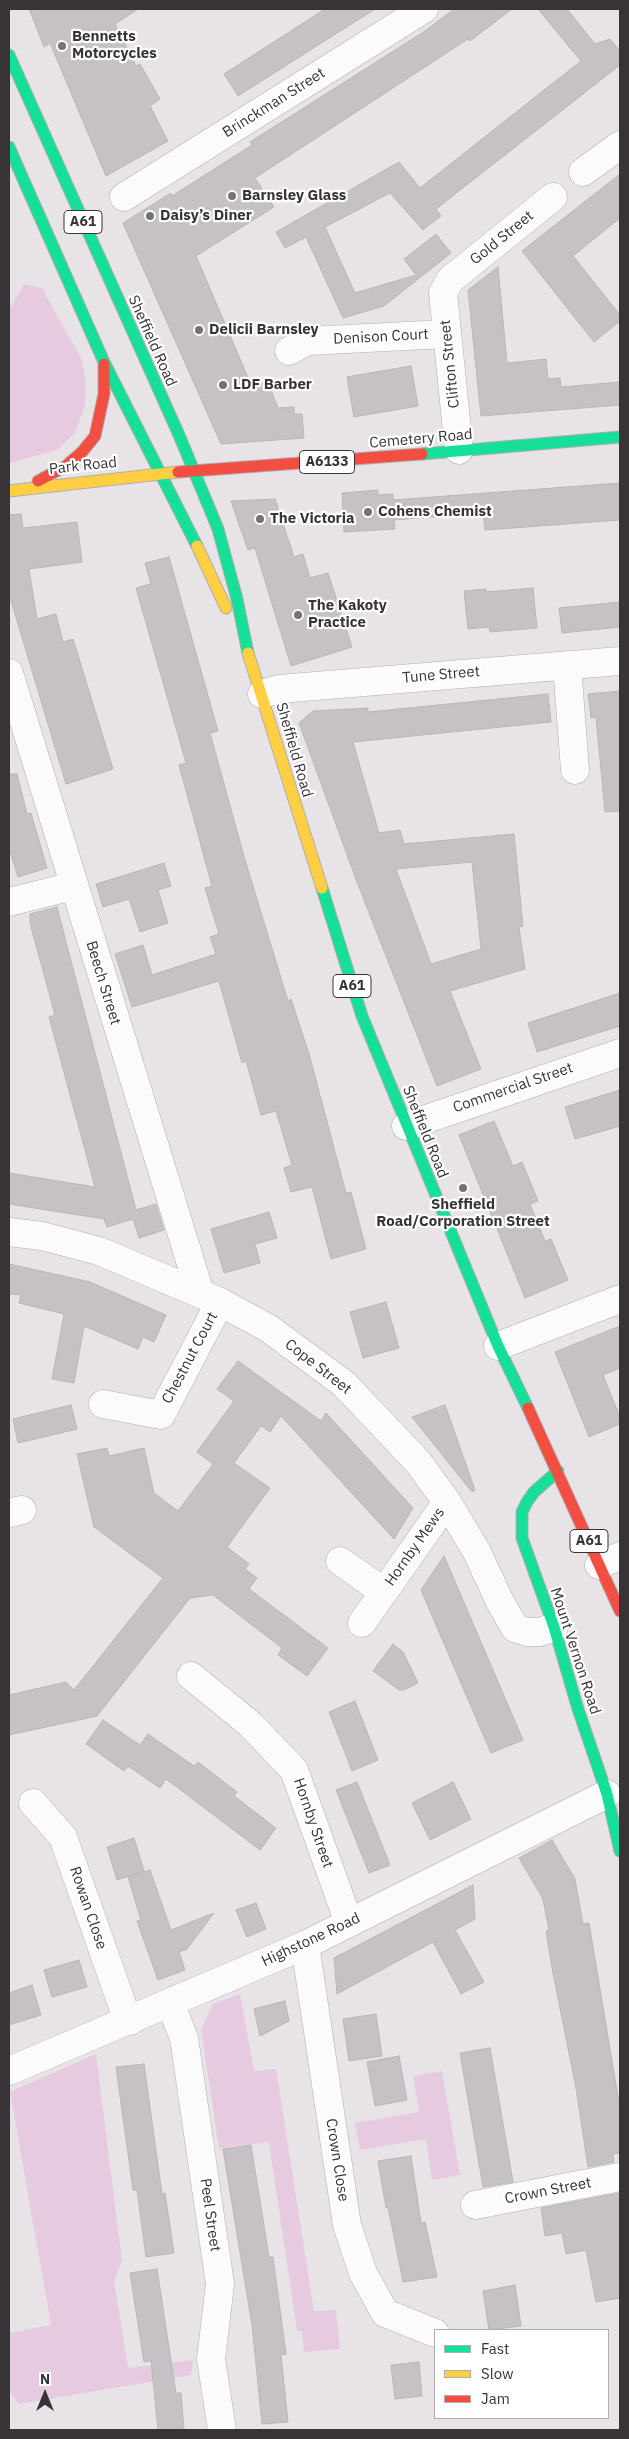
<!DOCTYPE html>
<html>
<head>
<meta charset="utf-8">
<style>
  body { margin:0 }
  #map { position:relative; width:629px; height:2439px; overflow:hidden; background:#e8e3e7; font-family:"IBM Plex Sans",sans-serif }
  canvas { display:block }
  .frame { position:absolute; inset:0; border:10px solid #373336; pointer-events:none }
  .legend { position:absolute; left:434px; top:2329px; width:175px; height:90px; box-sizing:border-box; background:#fff; border:1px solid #afadaf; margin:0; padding:6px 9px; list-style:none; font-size:15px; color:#373336 }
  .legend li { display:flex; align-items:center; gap:10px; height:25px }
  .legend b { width:25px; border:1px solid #afadaf }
  .north { position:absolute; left:20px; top:2369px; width:50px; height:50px; -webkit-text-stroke:4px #fff; paint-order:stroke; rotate:0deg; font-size:14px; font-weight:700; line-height:20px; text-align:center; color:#373336 }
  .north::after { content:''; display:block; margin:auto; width:18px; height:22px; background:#373336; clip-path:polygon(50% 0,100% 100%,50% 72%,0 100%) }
</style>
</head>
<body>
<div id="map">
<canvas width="629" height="2439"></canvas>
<div class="frame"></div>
<ul class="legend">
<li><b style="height:6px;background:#16e098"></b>Fast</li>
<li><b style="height:6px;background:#ffcf43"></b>Slow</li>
<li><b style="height:6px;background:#f24e42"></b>Jam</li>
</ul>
<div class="north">N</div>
</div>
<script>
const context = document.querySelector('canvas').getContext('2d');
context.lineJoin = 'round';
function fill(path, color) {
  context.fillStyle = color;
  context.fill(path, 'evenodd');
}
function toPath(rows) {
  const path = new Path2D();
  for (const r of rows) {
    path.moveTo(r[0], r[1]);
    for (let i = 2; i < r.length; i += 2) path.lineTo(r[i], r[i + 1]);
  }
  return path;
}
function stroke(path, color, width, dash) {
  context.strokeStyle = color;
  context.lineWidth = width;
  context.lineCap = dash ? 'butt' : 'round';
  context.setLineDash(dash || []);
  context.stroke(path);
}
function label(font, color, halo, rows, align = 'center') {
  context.font = font + ' "IBM Plex Sans",sans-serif';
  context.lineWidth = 4.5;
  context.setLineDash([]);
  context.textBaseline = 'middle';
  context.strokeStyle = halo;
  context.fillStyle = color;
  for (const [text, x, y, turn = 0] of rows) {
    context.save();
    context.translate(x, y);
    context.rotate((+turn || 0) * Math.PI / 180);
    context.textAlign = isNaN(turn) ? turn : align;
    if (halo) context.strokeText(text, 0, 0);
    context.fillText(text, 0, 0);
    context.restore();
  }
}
fill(toPath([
  [24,284,42,288,81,358,86,381,85,406,75,433,57,450,9,463,9,310],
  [240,1994,254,2071,276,2069,314,2311,336,2310,340,2349,304,2352,302,2331,297,2331,269,2142,219,2148,201,2029,213,2004],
  [96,2054,122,2261,114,2281,128,2368,193,2360,191,2375,19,2404,9,2391,9,2333,51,2325,10,2092],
  [442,2071,460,2175,432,2180,426,2139,360,2150,355,2123,419,2112,413,2076]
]), '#e6cadf');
const building = toPath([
  [29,9,138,9,115,24,136,66,140,64,160,99,150,106,168,141,106,176,50,43,44,47,29,9],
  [325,9,375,9,238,96,224,74,325,9],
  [454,9,512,9,470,41,468,39,255,178,274,207,196,256,252,387,268,382,278,408,294,407,294,414,302,414,304,438,221,444,123,223,171,193,172,196,252,145,250,142,425,31,454,9],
  [538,9,567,9,595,44,610,39,620,51,620,65,436,209,441,216,423,230,390,193,325,227,355,293,416,275,404,259,436,234,451,253,384,306,343,318,306,237,285,248,276,232,399,162,420,188,581,61,538,9],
  [620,174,620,218,573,256,620,315,620,321,594,342,522,251,620,174],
  [498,267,507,363,546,359,548,379,560,378,561,387,620,382,620,405,481,416,468,290,498,267],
  [411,366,418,406,354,417,347,377,411,366],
  [620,483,620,520,485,530,483,513,394,520,395,529,344,532,342,493,378,490,378,495,393,494,393,500,620,483],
  [275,499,294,557,303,554,310,578,328,573,352,647,291,666,255,548,248,550,231,501,275,499],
  [21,514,23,528,77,522,82,562,29,569,37,619,56,614,63,642,73,639,113,769,66,784,9,594,9,515,21,514],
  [169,557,218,731,210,733,245,860,288,1001,291,999,309,1054,346,1193,351,1192,366,1249,331,1259,312,1187,291,1192,284,1168,292,1165,276,1111,261,1115,246,1061,242,1063,219,981,132,1007,115,954,143,945,152,975,216,954,210,937,219,934,205,888,212,886,179,765,186,763,136,588,151,584,145,563,169,557],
  [533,588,537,628,490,632,489,627,468,629,464,591,486,589,486,592,533,588],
  [620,602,620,627,562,633,559,608,620,602],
  [620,691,620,811,605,812,596,717,591,718,588,694,620,691],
  [548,694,551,722,353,742,379,833,400,830,404,844,514,834,523,926,519,927,525,969,450,991,481,1069,437,1086,357,882,299,723,313,711,368,708,368,712,548,694],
  [472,862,481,949,431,964,396,869,472,862],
  [9,774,17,774,27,814,31,813,47,868,18,877,9,848,9,774],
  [164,863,171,886,158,890,168,923,140,932,129,899,103,907,96,884,164,863],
  [57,907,136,1210,156,1204,164,1230,139,1238,133,1219,107,1227,104,1219,9,1204,9,1173,95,1187,49,1017,55,1015,30,923,30,914,57,907],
  [620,993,620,1026,537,1052,528,1023,620,993],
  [620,1090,620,1126,575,1139,565,1107,620,1090],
  [494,1121,513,1166,522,1162,538,1201,530,1204,545,1241,551,1239,568,1280,525,1298,459,1135,494,1121],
  [269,1212,277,1238,255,1244,260,1263,224,1273,211,1229,269,1212],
  [9,1264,90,1282,166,1315,154,1342,143,1337,138,1349,84,1326,74,1383,52,1379,64,1314,19,1303,21,1295,9,1294,9,1264],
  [386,1302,399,1348,363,1358,350,1312,386,1302],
  [620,1326,620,1368,603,1375,620,1417,620,1424,589,1437,555,1352,620,1326],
  [238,1361,321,1421,326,1413,413,1508,394,1539,281,1416,270,1432,261,1426,234,1463,270,1488,227,1547,249,1564,245,1569,257,1578,249,1589,328,1648,307,1676,278,1655,282,1648,213,1595,190,1598,97,1716,9,1735,9,1695,66,1682,74,1690,163,1578,94,1527,77,1454,107,1448,109,1456,144,1448,154,1493,178,1511,213,1464,197,1452,234,1401,217,1389,238,1361],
  [71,1405,77,1429,18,1443,13,1419,71,1405],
  [445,1405,475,1490,472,1492,412,1417,445,1405],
  [444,1556,523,1740,491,1753,421,1590,444,1556],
  [393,1644,403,1652,418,1683,404,1690,399,1690,373,1671,393,1644],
  [355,1701,378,1760,352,1771,329,1712,355,1701],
  [103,1720,140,1745,148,1734,194,1766,198,1762,237,1792,234,1796,276,1828,260,1850,166,1779,160,1788,128,1766,124,1771,86,1744,103,1720],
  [357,1782,390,1865,369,1873,336,1790,357,1782],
  [453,1782,471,1819,430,1840,412,1803,453,1782],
  [134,1838,144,1871,117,1880,107,1847,134,1838],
  [552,1840,575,1879,583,1924,589,1923,620,2109,620,2153,613,2154,614,2162,588,2167,576,2088,553,1973,546,1931,549,1930,543,1899,519,1858,552,1840],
  [150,1870,171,1930,214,1913,187,1949,179,1952,185,1970,158,1980,137,1921,141,1920,128,1877,150,1870],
  [473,1885,475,1919,455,1930,484,1982,461,1994,433,1942,337,1994,334,1958,473,1885],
  [256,1903,266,1929,247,1937,236,1910,256,1903],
  [79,1960,87,1987,52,1997,44,1970,79,1960],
  [32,1985,41,2015,9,2025,9,1993,32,1985],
  [285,2001,289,2021,260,2036,254,2009,285,2001],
  [376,2014,382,2056,349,2061,343,2019,376,2014],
  [490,2048,513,2182,483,2187,460,2053,490,2048],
  [399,2056,407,2100,375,2106,367,2062,399,2056],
  [144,2064,162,2194,165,2193,174,2253,146,2257,137,2190,133,2190,116,2067,144,2064],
  [251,2145,269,2257,273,2257,286,2354,281,2355,288,2422,262,2424,252,2325,223,2149,251,2145],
  [411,2156,421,2223,425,2222,437,2277,403,2282,388,2207,386,2208,378,2161,411,2156],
  [620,2193,620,2298,596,2302,586,2250,566,2254,562,2233,545,2236,541,2208,620,2193],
  [157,2269,176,2393,181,2393,184,2430,158,2430,151,2361,144,2362,130,2273,157,2269],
  [515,2285,521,2326,489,2330,483,2291,515,2285],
  [419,2362,422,2396,395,2399,391,2365,419,2362]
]);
fill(building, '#c5c1c4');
stroke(building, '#b9b5b8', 1);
const street = toPath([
  [583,172,620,145],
  [124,197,424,9],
  [289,351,307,341,446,334],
  [459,450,443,293,450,280,553,197],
  [567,665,575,770],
  [9,673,200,1293],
  [262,694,279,689,620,661],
  [9,902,73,886],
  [406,1126,620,1053],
  [9,1232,42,1236,99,1251,220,1302,268,1328,344,1384,418,1462,447,1502,477,1552,499,1600,515,1628,527,1632,540,1632,554,1627],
  [498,1346,620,1299],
  [103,1404,161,1415,220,1302],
  [9,1513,22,1510],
  [340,1561,384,1592],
  [599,1565,620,1556],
  [362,1623,447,1502],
  [191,1676,250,1724,294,1770,349,1923],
  [33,1803,63,1837,124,2010,130,2021],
  [305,1945,347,2225,363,2273,385,2313,435,2333],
  [170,2003,184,2038,220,2284,211,2359,222,2430],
  [9,2071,305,1945,607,1794],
  [475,2205,620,2177]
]);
const fast = toPath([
  [9,55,179,435,218,529,237,599,248,653],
  [9,147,104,362,197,546],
  [422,454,620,437],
  [322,888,362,1016,498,1346,528,1408],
  [558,1471,534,1492,527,1502,522,1512,522,1538,554,1627,578,1709,607,1794,620,1851]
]);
const slow = toPath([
  [9,491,178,472],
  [197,546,226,608],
  [248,653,322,888]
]);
const jam = toPath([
  [178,472,422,454],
  [38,481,66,466,82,452,95,436,104,394,104,364],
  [528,1408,620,1611]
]);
stroke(street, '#b2adb1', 29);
stroke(fast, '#b2adb1', 13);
stroke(slow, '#b2adb1', 13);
stroke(jam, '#b2adb1', 13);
stroke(street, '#fcfbfb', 28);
stroke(fast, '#16e098', 11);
stroke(slow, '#ffcf43', 11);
stroke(jam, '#f24e42', 11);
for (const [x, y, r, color] of [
  [62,46,5,"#757174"],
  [232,196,5,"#757174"],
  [150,216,5,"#757174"],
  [199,330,5,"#757174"],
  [223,385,5,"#757174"],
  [368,512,5,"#757174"],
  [260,519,5,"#757174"],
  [298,615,5,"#757174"],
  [463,1188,5,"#757174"]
]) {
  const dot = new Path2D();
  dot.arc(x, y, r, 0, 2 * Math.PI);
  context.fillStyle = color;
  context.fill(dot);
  stroke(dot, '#fff', 2);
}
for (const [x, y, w] of [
  [83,222,38],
  [327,462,55],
  [352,986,38],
  [589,1541,38]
]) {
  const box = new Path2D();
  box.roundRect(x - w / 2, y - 11.5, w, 23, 4);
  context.fillStyle = '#fff';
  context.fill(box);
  stroke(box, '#373336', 1);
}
label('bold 14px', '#373336', null, [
  ["A61",83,222],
  ["A6133",327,462],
  ["A61",352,986],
  ["A61",589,1541]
]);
label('bold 15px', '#373336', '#fff', [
  ["Bennetts",72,37],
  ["Motorcycles",72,54],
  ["Barnsley Glass",242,196],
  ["Daisy’s Diner",160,216],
  ["Delicii Barnsley",209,330],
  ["LDF Barber",233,385],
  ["Cohens Chemist",378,512],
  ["The Victoria",270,519],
  ["The Kakoty",308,606],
  ["Practice",308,623],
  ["Sheffield",463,1205,"center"],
  ["Road/Corporation Street",463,1222,"center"]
], 'left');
label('15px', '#373336', '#fff', [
  ["Brinckman Street",274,103,-32],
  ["Gold Street",502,238,-39],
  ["Denison Court",381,337,-3],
  ["Sheffield Road",152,341,66],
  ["Clifton Street",450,364,-96],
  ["Cemetery Road",421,439,-5],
  ["Park Road",83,466,-6],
  ["Tune Street",441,675,-5],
  ["Sheffield Road",294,750,74],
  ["Beech Street",103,983,73],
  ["Commercial Street",513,1088,-19],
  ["Sheffield Road",425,1132,68],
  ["Chestnut Court",190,1358,-62],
  ["Cope Street",318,1367,38],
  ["Hornby Mews",415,1547,-55],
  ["Mount Vernon Road",575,1651,72],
  ["Hornby Street",313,1823,71],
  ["Rowan Close",88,1908,71],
  ["Highstone Road",311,1940,-25],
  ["Crown Close",337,2160,81],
  ["Crown Street",548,2191,-11],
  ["Peel Street",210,2215,82]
]);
</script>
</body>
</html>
